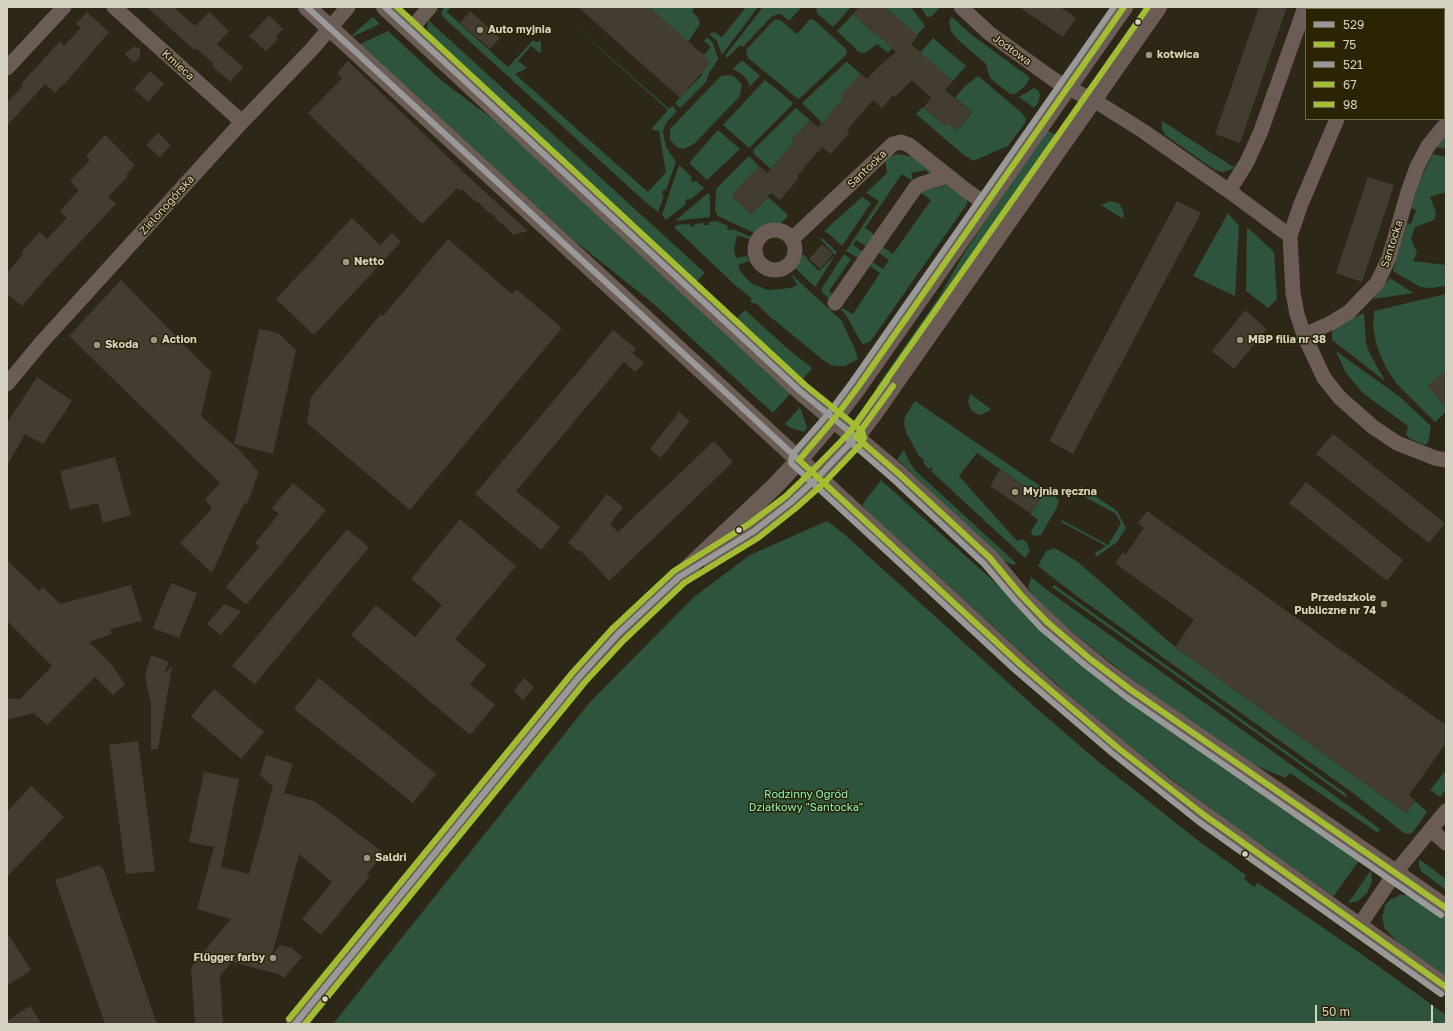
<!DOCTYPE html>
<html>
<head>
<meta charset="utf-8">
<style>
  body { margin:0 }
  #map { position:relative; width:1453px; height:1031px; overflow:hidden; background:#2c2716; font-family:"Golos Text",sans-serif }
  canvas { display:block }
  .frame { position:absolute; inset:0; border:8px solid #d6d2c1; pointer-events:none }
  .legend { position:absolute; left:1305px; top:8px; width:140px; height:112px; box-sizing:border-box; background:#2a2304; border:1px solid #6f6950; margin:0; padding:5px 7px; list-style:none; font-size:12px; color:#d6d2c1 }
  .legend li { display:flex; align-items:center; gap:8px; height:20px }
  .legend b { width:20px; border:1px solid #6f6950 }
  .scale { position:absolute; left:1315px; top:1005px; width:118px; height:18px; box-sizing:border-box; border:2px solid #d6d2c1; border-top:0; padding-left:5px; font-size:12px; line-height:14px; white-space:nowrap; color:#d6d2c1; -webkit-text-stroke:3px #2a2304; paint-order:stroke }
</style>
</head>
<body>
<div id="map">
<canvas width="1453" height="1031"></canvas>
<div class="frame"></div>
<ul class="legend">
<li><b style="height:5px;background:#999"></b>529</li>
<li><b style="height:5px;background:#a2bd31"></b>75</li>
<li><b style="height:5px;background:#999"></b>521</li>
<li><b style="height:5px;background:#a2bd31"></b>67</li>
<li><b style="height:5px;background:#a2bd31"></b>98</li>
</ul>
<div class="scale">50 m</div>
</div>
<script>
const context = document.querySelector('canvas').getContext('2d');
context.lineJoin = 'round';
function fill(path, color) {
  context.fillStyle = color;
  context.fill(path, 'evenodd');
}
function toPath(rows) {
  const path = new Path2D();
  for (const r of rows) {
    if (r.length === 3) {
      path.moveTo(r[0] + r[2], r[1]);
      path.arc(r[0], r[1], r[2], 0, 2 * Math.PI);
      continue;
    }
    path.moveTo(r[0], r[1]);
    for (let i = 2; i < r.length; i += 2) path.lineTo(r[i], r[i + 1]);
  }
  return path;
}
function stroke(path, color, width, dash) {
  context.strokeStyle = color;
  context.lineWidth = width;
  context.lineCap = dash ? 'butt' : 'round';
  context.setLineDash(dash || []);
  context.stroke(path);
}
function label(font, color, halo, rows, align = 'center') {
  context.font = font + ' "Golos Text",sans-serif';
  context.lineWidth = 3;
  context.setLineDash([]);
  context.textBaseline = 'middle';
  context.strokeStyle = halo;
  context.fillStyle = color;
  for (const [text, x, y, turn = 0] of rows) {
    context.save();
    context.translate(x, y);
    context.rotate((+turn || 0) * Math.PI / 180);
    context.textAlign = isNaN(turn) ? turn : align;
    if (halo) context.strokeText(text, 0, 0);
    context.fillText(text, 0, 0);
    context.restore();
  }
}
fill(toPath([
  [445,7,451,7,447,12,508,67,539,34,533,40,536,42,541,41,541,52,540,53,531,46,518,61,527,68,515,74,648,192,666,172,659,131,653,130,652,128,668,110,553,7,669,109,672,106,677,111,666,123,663,132,666,147,676,162,666,190,663,190,662,195,664,196,658,212,642,199,442,16,441,12],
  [628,7,695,7,692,11,698,18,700,24,683,49],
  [746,7,758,7,722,55,717,41,709,34,714,32,722,37],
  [763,7,802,7,789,21,782,15,778,14,771,17,743,47,740,45,727,58,725,56],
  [816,7,851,7,836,24,833,26,829,24,817,13],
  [885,7,911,7,925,26,917,35],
  [920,7,940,7,932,16,929,17,927,17],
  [853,14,875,34,877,31,894,46,888,53,877,44,865,53,859,52,837,31],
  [373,17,380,24,352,37,351,36],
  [952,17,972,35,1029,77,1029,80,1024,87,1015,94,1010,94,990,78,986,64,956,38,951,31,949,22,950,19],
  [810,19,814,20,846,49,847,54,800,98,798,99,748,58,746,50,774,20,780,20,797,34],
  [428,20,705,273,696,282,433,39,427,29],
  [388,31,442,81,510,132,791,393,773,413,655,305,571,238,360,44],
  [707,37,713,43,717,56,719,58,709,73,706,82,680,108,675,103,703,74,693,64,702,53,704,55,711,47,704,41],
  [933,38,966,66,953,81,920,53],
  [742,60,760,76,749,87,749,83,743,75,733,69],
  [847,62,861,74,842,95,844,98,822,123,802,103,845,63],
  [727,75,733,76,738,80,742,85,740,96,695,143,684,149,678,148,670,140,670,129,717,80,721,76],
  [978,76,1022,113,1026,119,1025,123,1008,146,973,161,968,157,966,157,916,114,923,107,945,126,948,123,957,131,972,112,955,98,965,86],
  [765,80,792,102,792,105,749,148,723,125],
  [1034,88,1038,90,1040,95,1038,103,1034,108,1019,97],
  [796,108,810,120,791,141,793,144,771,169,754,154,753,150],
  [1162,121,1235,168,1223,172,1215,170,1165,135,1162,129],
  [718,130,740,149,707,180,689,163],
  [1047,130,1058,136,879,391,876,388,941,294,961,258,984,223],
  [1446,130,1446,149,1433,147],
  [898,154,913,157,934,171,930,175,926,170,911,173,913,180,911,180,902,174,865,228,874,234,866,246,856,240,853,245,863,252,858,258,846,251,879,201,866,193,887,173,885,157],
  [1433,154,1446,157,1446,192,1430,197,1436,213,1434,220,1415,227,1411,239,1417,252,1413,261,1446,265,1446,286,1431,288,1420,287,1393,271,1407,223,1411,224,1416,210,1411,208,1419,182],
  [749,156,759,166,732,196,752,214,768,197,787,214,788,216,780,224,772,224,765,226,754,233,718,216,715,211,716,189],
  [679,165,692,177,690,179,693,182,696,181,704,188,690,200,688,198,685,202,686,204,666,220,662,215],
  [950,184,967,199,967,204,870,342,863,344,861,342,846,315,840,309,844,309,853,314,880,273,870,266,873,262,883,269,889,260,879,253,883,247,893,254,931,200,921,193,923,191],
  [708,193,710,195,710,217,675,221],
  [862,197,871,203,842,246,828,233,827,233,824,231],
  [1110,201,1118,203,1120,205,1124,213,1123,219,1101,205],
  [1228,213,1239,226,1235,296,1193,276],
  [717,221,728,226,727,229,732,231,733,229,751,237,749,239,737,235,734,249,736,258,747,256,749,261,738,265,740,271,748,280,753,284,768,290,791,288,797,285,791,274,841,320,855,349,858,359,845,366,838,366,831,365,823,360,773,319,772,319,756,303,754,304,750,301,752,299,738,287,737,287,675,228,676,225,690,224,690,227,695,226,695,224,704,223,704,225,709,225,709,222],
  [1247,227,1274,252,1277,299,1268,308,1246,291],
  [822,238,837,252,815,287,795,268,801,257,804,254,808,260,819,271,835,255,820,239],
  [844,254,851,259,829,291,833,295,830,300,822,292,822,288],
  [1390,278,1413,293,1373,299],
  [1446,294,1446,371,1428,386,1446,407,1446,412,1435,422,1397,384,1388,371,1381,357,1376,343,1373,327,1374,311],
  [745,310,788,349,812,368,803,379,795,373,742,325,743,323,737,318],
  [1364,313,1366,343,1370,354,1385,381,1332,340,1332,327],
  [1336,351,1400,397,1431,426,1428,443,1424,445,1411,439,1406,435,1408,426,1364,394,1346,373],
  [970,394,991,409,989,411,981,415,977,414,971,410,968,402],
  [915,401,1055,496,1059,501,1057,507,1041,535,1036,536,1032,535,1031,531,1038,520,1030,514,1041,498,977,453,959,476,1017,541,1022,539,1027,543,1030,551,1025,558,931,471,933,468,931,467,929,469,926,466,923,462,924,460,921,457,920,458,906,432,904,424,905,416],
  [800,407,807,427,806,430,803,432,789,427,785,424],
  [904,450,910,463,916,471,1017,564,1012,565,1004,561,897,459],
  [881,480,989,577,1027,613,1360,859,1333,897,1193,796,1133,749,1065,692,871,515,862,505],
  [1081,486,1117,511,1126,528,1117,542,1096,557,1095,553,1106,546,1061,522,1062,520,1108,545,1121,523,1115,513,1077,493],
  [827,521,843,533,1035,707,1094,758,1200,842,1246,875,1244,879,1254,887,1258,883,1360,953,1446,1015,1446,1024,333,1024,590,702,694,597,750,555],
  [1054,548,1063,553,1078,562,1175,647,1406,813,1415,801,1427,812,1413,832,1409,834,1404,833,1353,793,1074,594,1038,566,1046,551],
  [1031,577,1051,593,1360,814,1380,829,1378,833,1290,773,1285,778,1252,764,1134,681,1068,629,1033,596,1028,588],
  [1054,585,1346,794,1347,798,1052,587],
  [1446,770,1446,789,1440,797,1430,790],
  [1419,859,1446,879,1446,890,1422,872,1419,867],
  [1371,870,1372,881,1367,893,1358,901,1348,903],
  [1400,895,1411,895,1416,898,1446,918,1446,977,1400,945,1385,929,1382,918,1385,905,1391,899]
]), '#2e543d');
fill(toPath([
  [147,7,173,7,195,26,209,12,229,31,217,44,243,67,230,82,212,66,214,64,196,48,194,50],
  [578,7,650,7,711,62,680,98],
  [859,7,885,7,918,36,911,44,953,81,945,90,971,112,957,131,948,123,945,126,924,107,931,98,912,80,895,97,893,95,882,108,873,100,847,130,850,133,830,154,822,147,797,176,799,178,780,200,771,193,752,214,732,196,759,166,767,173,793,144,791,141,810,120,818,127,844,98,841,95,861,74,867,79,874,71,896,52,853,14],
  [1019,7,1060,7,1076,18,1063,37],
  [1259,7,1287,7,1240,143,1215,134],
  [470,11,500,38,490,49,460,23],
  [87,12,109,32,64,85,63,84,55,93,45,84,7,126,7,102,23,86,21,84,60,41,64,46,81,28,76,24],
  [269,15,283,29,275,37,278,39,266,51,249,36],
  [134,46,136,48,140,48,140,56,134,63,125,54],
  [348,61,473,181,528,231,513,235,503,224,501,224,490,212,489,213,478,202,476,202,471,197,470,197,462,189,460,191,457,188,422,224,308,113,342,78,337,73],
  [150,71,164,84,148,102,134,89],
  [158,133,171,145,160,157,146,145],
  [105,135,135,165,126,175,128,176,108,197,116,204,48,276,22,306,7,294,7,273,23,254,21,252,40,232,47,239,67,218,60,211,79,190,70,181,90,160,86,156],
  [1368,177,1394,185,1362,282,1336,273],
  [1177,201,1201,213,1073,454,1049,441],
  [352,218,380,245,392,233,401,242,314,335,276,299],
  [448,239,512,294,516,289,562,328,410,510,307,423,311,397,381,314,383,316],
  [822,244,833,254,820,269,809,259],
  [121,280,211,372,201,416,238,449,259,472,247,504,244,503,212,573,180,543,212,509,205,499,220,483,69,336],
  [1245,310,1267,329,1234,369,1212,351],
  [259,329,278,333,296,350,273,454,234,444],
  [613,330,636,349,632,353,644,363,635,372,624,362,516,491,560,527,541,550,475,494],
  [1446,371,1446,407,1428,386],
  [37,377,72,401,43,444,25,434,7,466,7,423],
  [679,412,690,421,661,458,650,449],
  [1333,434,1445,523,1429,543,1316,454],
  [714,441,733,462,609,581,580,550,578,551,568,543,607,494,623,507,610,524,618,532],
  [115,457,131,515,103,523,98,503,70,510,60,471],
  [1000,470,1041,498,1030,513,990,486],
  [1306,482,1403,560,1387,581,1289,503],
  [293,483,326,510,246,605,226,587,259,547,255,543,279,514,272,508],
  [1147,511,1446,725,1446,743,1409,795,1415,801,1406,813,1175,647,1194,620,1115,563,1123,552,1126,554,1144,528,1138,523],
  [460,519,516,566,455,639,486,665,470,684,495,705,470,735,351,635,376,605,415,637,442,605,411,579],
  [347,529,369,547,255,684,232,666],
  [7,560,39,591,43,587,60,604,131,585,142,621,110,629,112,634,89,642,111,664,125,684,113,695,95,677,47,725,34,713,7,720,7,699,20,699,52,666,7,621],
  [171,583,197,593,179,638,153,628],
  [224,604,241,611,221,635,207,624],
  [151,655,169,662,164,674,172,666,158,749,151,749,151,705,145,675],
  [319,678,436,774,413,803,294,709],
  [524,678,534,687,523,700,514,691],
  [214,689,264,732,241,759,191,716],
  [138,741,155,871,126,874,109,745],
  [266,755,293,764,284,793,314,801,384,853,367,874,370,876,321,935,302,919,332,882,299,854,272,955,280,945,292,948,302,957,284,978,278,974,232,962,220,976,223,1024,195,1024,191,967,231,919,197,909,214,847,189,842,204,772,239,779,221,867,249,874,273,786,274,787,260,775],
  [31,786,64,817,7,877,7,812],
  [99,865,104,870,157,1024,105,1024,55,880],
  [7,933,31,970,7,986],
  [30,1006,42,1024,7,1024,7,1021]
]), '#433d31');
stroke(toPath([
  [114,7,242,122],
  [961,7,989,33,1046,74,1059,83,1100,104,1143,131,1229,191,1290,236],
  [1435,9,1439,7],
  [410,30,430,7],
  [7,68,64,7],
  [1337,119,1301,204,1290,236,1293,293,1297,314,1304,335,1324,378,1340,398,1373,427,1397,443,1435,458,1446,460],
  [1229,191,1247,162,1261,131,1305,7],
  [775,250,20],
  [792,239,893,144,901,142,909,145,967,191,986,204],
  [835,303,916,187,921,184,948,176],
  [1304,335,1331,323,1349,312,1377,283,1389,258,1408,192,1417,167,1428,146,1446,124],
  [7,384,41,343,242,122,312,49,348,7],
  [1431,830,1446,843],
  [1359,926,1395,873,1446,811]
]), '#6b5c55', 15);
stroke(toPath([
  [307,7,1053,694,1118,748,1167,788,1332,907,1446,987],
  [385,7,800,391,899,474,990,558,1025,600,1065,638,1104,670,1131,690,1446,908],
  [709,559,754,531,791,502,818,477,856,437,874,413,1158,7],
  [295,1024,592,662,631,622,776,485,799,460,834,419,858,387,1124,7]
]), '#6b5c55', 18);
stroke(toPath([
  [307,7,799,460],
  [385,7,800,391,856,437],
  [295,1024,579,677,618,634,679,577,754,531,791,502,818,477,856,437]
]), '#999', 6);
stroke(toPath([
  [1124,7,858,387,834,419,799,460,1021,665,1118,748,1204,815,1446,987],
  [893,386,856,437,899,474,990,558,1021,595,1047,622,1090,659,1131,690,1446,908]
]), '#a2bd31', 6);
stroke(toPath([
  [1114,7,852,382,828,414,792,455,791,463,1016,671,1113,754,1199,822,1441,994],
  [887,381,849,433,848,437,849,441,894,480,984,564,1015,600,1041,628,1085,665,1126,697,1441,915]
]), '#999', 6);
stroke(toPath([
  [289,1019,573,672,612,629,674,571,749,524,786,496,812,471,850,432,1148,7]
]), '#a2bd31', 6);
stroke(toPath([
  [305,1024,585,682,624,640,684,583,758,538,796,508,824,483,862,443,864,438,862,431,805,385,397,7]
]), '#a2bd31', 6);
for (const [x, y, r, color] of [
  [1138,22,3.5,"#d6d2c1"],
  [480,30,4,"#9a9685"],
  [1149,55,4,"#9a9685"],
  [346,262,4,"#9a9685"],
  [154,340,4,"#9a9685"],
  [1240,340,4,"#9a9685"],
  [97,345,4,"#9a9685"],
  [1015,492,4,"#9a9685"],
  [739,530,3.5,"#d6d2c1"],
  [1384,604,4,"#9a9685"],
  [1245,854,3.5,"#d6d2c1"],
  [367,858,4,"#9a9685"],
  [273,958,4,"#9a9685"],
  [325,999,3.5,"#d6d2c1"]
]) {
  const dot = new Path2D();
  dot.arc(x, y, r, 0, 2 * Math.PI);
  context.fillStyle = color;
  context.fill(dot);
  stroke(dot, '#2a2304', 1.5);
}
label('bold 11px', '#d6d2c1', '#2a2304', [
  ["Auto myjnia",488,30],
  ["kotwica",1157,55],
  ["Netto",354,262],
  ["Action",162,340],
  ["MBP filia nr 38",1248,340],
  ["Skoda",105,345],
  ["Myjnia ręczna",1023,492],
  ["Przedszkole",1376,598,"right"],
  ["Publiczne nr 74",1376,611,"right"],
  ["Saldri",375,858],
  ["Flügger farby",265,958,"right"]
], 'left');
label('11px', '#d6d2c1', '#2a2304', [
  ["Jodłowa",1012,50,36],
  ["Kmieca",178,65,42],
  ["Santocka",867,169,-44],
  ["Zielonogórska",167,205,-48],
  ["Santocka",1392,244,-72]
]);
label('11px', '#84f4ba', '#2a2304', [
  ["Rodzinny Ogród",806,795],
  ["Działkowy \"Santocka\"",806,808]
]);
</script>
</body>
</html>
